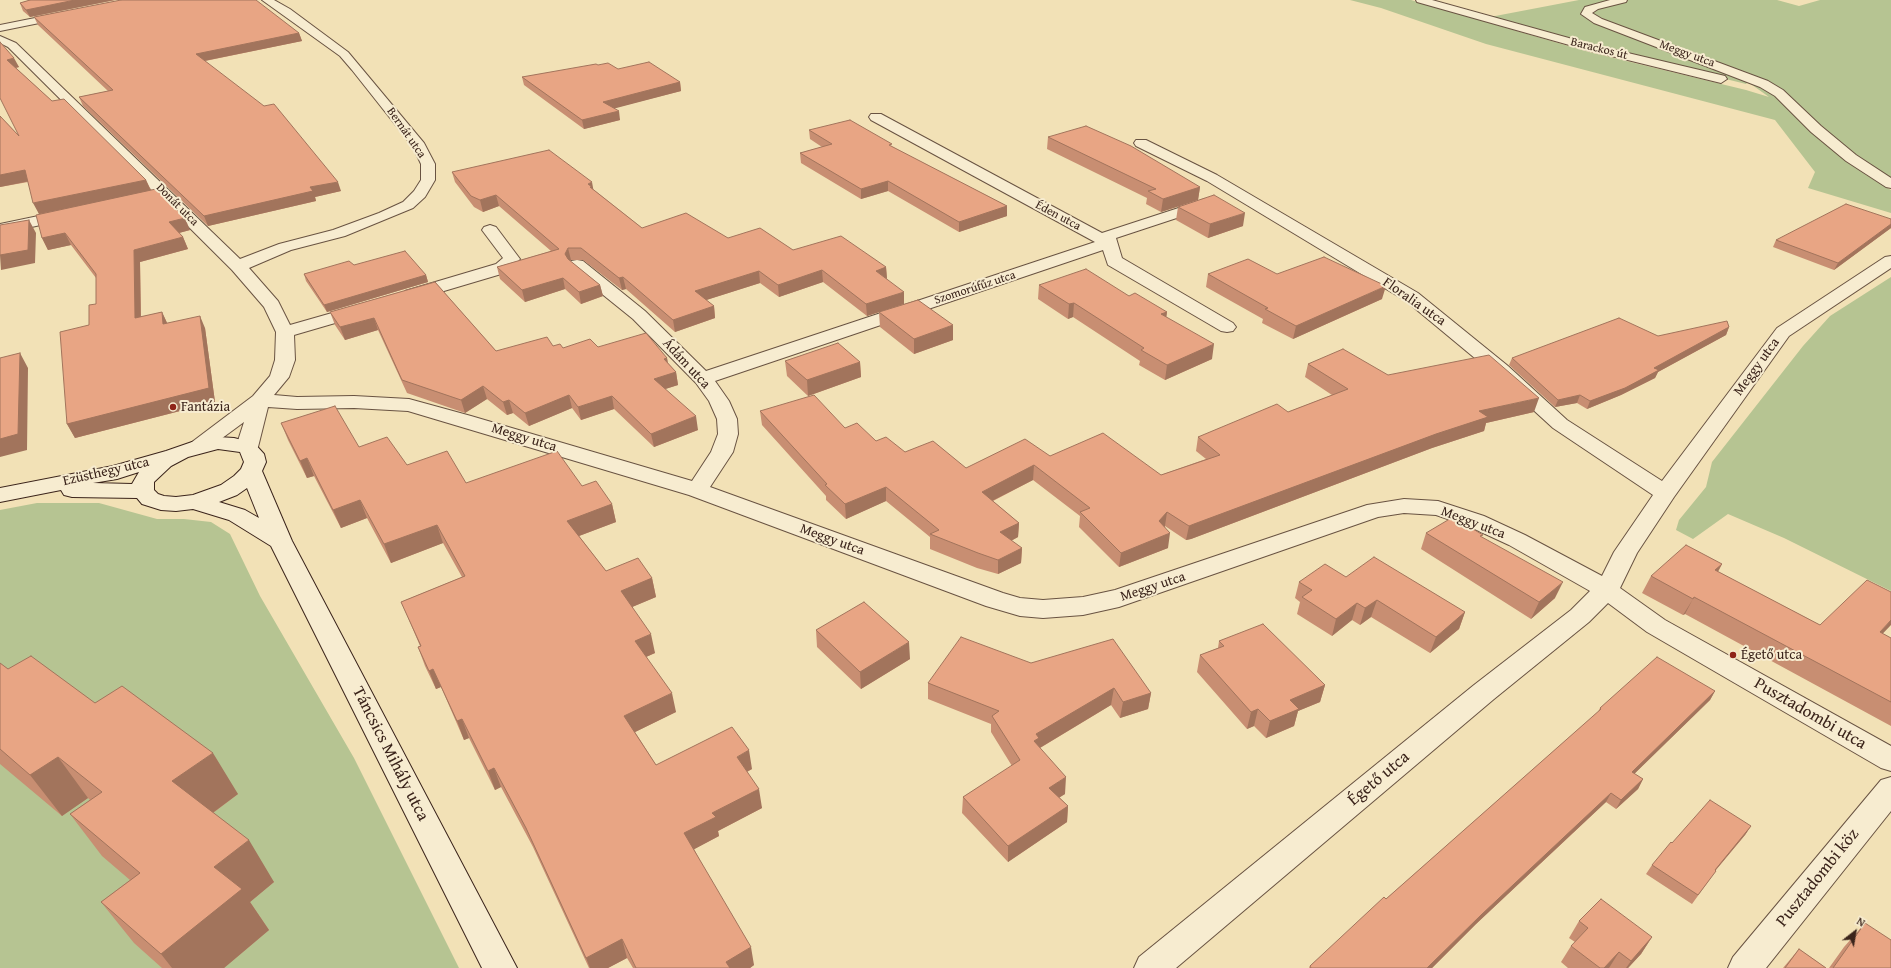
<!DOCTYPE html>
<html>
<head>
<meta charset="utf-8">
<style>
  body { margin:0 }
  #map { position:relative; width:1891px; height:968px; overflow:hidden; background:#f2e1b6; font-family:"Gentium Book Plus",serif }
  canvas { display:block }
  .north { position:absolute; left:1835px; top:912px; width:40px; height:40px; -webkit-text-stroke:3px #f7ecd0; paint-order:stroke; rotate:31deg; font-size:11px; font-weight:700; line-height:16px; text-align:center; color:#3b241b }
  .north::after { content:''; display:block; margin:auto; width:14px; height:18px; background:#3b241b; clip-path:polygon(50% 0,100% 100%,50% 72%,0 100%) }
</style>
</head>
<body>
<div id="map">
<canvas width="1891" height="968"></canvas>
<div class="north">N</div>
</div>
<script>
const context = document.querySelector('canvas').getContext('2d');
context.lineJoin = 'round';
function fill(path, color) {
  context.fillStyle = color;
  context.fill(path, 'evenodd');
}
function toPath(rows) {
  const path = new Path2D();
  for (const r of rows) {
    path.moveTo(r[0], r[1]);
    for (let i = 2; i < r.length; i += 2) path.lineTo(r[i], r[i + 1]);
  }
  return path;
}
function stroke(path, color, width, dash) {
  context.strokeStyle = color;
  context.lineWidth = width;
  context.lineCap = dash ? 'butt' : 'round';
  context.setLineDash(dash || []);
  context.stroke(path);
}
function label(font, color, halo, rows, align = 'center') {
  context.font = font + ' "Gentium Book Plus",serif';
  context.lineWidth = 4;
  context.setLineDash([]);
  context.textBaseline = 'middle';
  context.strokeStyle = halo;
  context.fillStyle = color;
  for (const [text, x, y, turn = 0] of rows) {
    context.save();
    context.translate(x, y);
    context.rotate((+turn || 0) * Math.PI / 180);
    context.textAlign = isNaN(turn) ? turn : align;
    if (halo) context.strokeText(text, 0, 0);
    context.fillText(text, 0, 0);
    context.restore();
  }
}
fill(toPath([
  [1350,0,1411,0,1589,52,1746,90,1769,97,1748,82,1746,84,1588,45,1490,17,1579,0,1777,0,1799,6,1820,0,1891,0,1891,188,1861,172,1891,190,1891,213,1808,188,1815,172,1775,120,1486,44,1381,8],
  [1891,277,1891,591,1784,538,1728,514,1693,539,1676,530,1679,520,1706,487,1712,462,1803,346,1830,316],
  [37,503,99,503,157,519,184,519,211,522,230,534,260,596,354,758,459,968,0,968,0,510]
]), '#b6c492');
const street = toPath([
  [262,0,274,0,290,9,348,52,424,143,435,164,435,180,425,197,413,208,345,236,291,250,249,268,278,301,290,325,360,305,366,306,369,310,366,314,294,335,295,360,289,377,274,395,297,397,354,396,409,399,471,416,692,481,711,452,718,434,717,419,709,401,696,383,633,319,571,269,569,265,571,261,577,260,583,261,645,311,706,371,1095,242,871,120,869,117,871,114,881,114,1102,233,1200,201,1205,199,1210,201,1213,204,1210,207,1116,238,1122,258,1233,323,1236,327,1233,331,1227,332,1221,331,1108,265,1103,250,715,381,729,401,737,419,738,434,733,452,710,487,1003,593,1020,598,1043,600,1083,597,1115,590,1367,505,1404,499,1438,501,1484,516,1525,535,1602,576,1614,552,1653,495,1553,428,1494,374,1406,301,1207,181,1136,146,1134,143,1136,140,1146,140,1217,175,1418,293,1508,366,1567,420,1662,481,1777,328,1885,257,1891,256,1891,268,1789,336,1674,497,1637,553,1620,588,1665,620,1891,746,1891,771,1881,768,1647,632,1608,603,1589,622,1494,699,1176,968,1134,968,1139,957,1474,685,1571,610,1590,591,1509,545,1468,526,1436,515,1404,513,1378,517,1119,607,1083,615,1043,618,1020,616,986,606,689,495,408,411,354,408,297,409,268,407,258,447,254,451,247,453,240,451,236,447,244,422,206,450,199,452,192,450,188,446,192,442,253,396,270,376,275,360,276,332,264,307,232,270,8,47,0,43,0,36,16,43,240,259,279,244,333,230,379,213,403,202,414,191,421,180,421,164,413,147,352,70,340,56,262,0],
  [1416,0,1432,0,1594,45,1725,76,1727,79,1721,83,1587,50,1417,2,1416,0],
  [1610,0,1627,0,1626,2,1598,9,1592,13,1602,19,1768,81,1783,90,1821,126,1856,155,1891,178,1891,188,1886,187,1846,161,1811,132,1775,96,1760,87,1594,23,1581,14,1585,7,1610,0],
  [65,12,69,13,70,15,69,17,0,31,0,25,65,12],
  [67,210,72,212,75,215,72,218,0,234,0,224,67,210],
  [490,225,496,227,520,259,508,272,417,299,411,300,405,299,402,295,405,291,496,264,503,258,482,230,484,227,490,225],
  [1891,777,1891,811,1766,968,1728,968,1733,957,1881,780,1891,777]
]);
const secondary = toPath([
  [218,437,234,438,254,443,264,454,266,462,262,471,292,541,517,968,482,968,271,546,229,520,193,509,176,511,161,510,142,504,137,498,72,497,64,495,61,490,0,502,0,488,113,466,166,451,192,442,218,437],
  [218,449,240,452,244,462,241,469,234,476,221,485,193,495,176,497,164,496,158,494,154,490,154,482,171,466,188,457,218,449],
  [139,472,132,484,93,483,117,479,139,472],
  [247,488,259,518,245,510,219,502,237,495,247,488]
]);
stroke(street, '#695342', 2);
stroke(secondary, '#3b241b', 2);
fill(street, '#f7ecd0');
fill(secondary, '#f7ecd0');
fill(toPath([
  [30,0,115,0,30,17,23,11,20,3],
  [34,17,299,33,302,41,205,61,341,191,315,197,316,201,208,226,83,106,79,97,108,91,38,25],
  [0,42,19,67,16,68,52,101,146,180,151,190,190,230,179,233,183,237,188,249,140,262,141,317,162,312,167,323,205,328,215,402,75,438,67,424,89,325,96,304,96,278,71,245,48,250,42,238,39,214,28,182,0,187,0,116,19,136],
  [598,65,618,69,680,82,681,91,614,108,620,120,584,129,524,85,522,77],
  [809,130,892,147,1007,206,1007,216,959,232,888,191,861,199,801,163,800,153,822,147,810,139],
  [1048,137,1200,187,1198,200,1161,212,1146,204,1147,198,1047,149],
  [452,172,594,190,642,228,728,238,886,267,887,279,904,304,867,316,823,282,779,297,760,283,706,300,714,306,715,318,675,332,626,289,622,290,583,260,571,260,570,261,600,285,603,296,581,304,565,289,525,302,500,279,497,267,551,251,499,206,483,212,474,207,455,182],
  [1178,207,1243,226,1208,238,1176,220],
  [1891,219,1891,228,1834,270,1773,247,1776,240],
  [354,265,426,275,428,282,327,312,306,281,304,274],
  [1208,274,1277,274,1382,299,1293,339,1262,323,1263,319,1206,287],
  [435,282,496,351,553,346,563,348,598,347,667,358,668,363,676,372,678,385,665,389,698,430,654,447,614,409,581,420,572,408,529,426,513,413,507,415,487,399,465,413,407,393,378,330,345,340,335,325,330,312],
  [1039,285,1129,296,1167,312,1166,317,1212,359,1165,380,1139,365,1140,361,1073,317,1068,319,1038,299],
  [879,312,953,340,914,354,880,327],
  [1729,327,1726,335,1658,372,1655,378,1621,395,1587,409,1577,403,1555,407,1509,365,1512,358,1658,336],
  [785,361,860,362,861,377,808,396,787,376],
  [1308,364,1388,375,1534,412,1486,423,1484,431,1432,448,1191,539,1186,540,1165,526,1168,548,1119,567,1079,527,1080,516,1033,480,993,501,1019,523,1018,537,1011,541,1022,548,1021,563,998,574,977,568,930,549,930,537,886,501,846,519,826,500,826,496,762,425,760,411,845,428,876,441,905,452,966,468,1050,456,1161,475,1206,459,1196,451,1198,437,1288,412,1332,395,1305,377],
  [281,423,359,447,407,465,466,483,582,486,612,504,616,522,579,536,606,571,652,578,656,597,632,607,655,653,646,657,676,712,635,732,656,765,752,769,747,772,762,808,718,831,719,836,694,849,754,965,750,968,633,968,627,958,608,968,589,968,533,847,501,787,495,790,469,738,464,740,441,687,436,689,425,666,418,647,420,646,409,620,401,602,462,577,443,543,391,563,367,518,341,528,314,476,307,478,288,440],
  [1426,533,1482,537,1555,598,1531,619,1421,549],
  [1722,564,1718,572,1820,625,1883,634,1891,638,1891,726,1685,614,1683,615,1642,593,1651,576],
  [1346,577,1465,612,1459,629,1430,653,1371,617,1360,625,1352,620,1332,636,1297,614,1300,602,1295,598,1299,582],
  [816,630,910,659,861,689,817,647],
  [1219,641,1325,685,1320,702,1298,711,1294,726,1266,738,1254,726,1247,729,1197,672,1200,655,1218,648],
  [0,663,8,669,95,703,238,794,213,813,274,882,250,902,269,930,224,968,162,968,134,943,101,902,130,880,102,856,70,814,90,800,88,798,62,816,0,764],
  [1031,663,1151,693,1148,709,1120,718,1111,705,1040,748,1065,794,1059,797,1068,806,1067,822,1008,862,962,813,963,797,1012,766,991,732,991,724,928,699,928,683],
  [1715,691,1710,700,1634,774,1643,779,1638,789,1616,809,1606,802,1476,924,1432,968,1309,968,1310,966,1598,712,1600,708],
  [1751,826,1745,835,1716,870,1710,879,1692,904,1646,874,1652,865,1672,843],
  [1579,921,1652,937,1641,954,1628,968,1568,968,1561,962,1571,946,1575,942,1569,938],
  [1865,923,1891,968,1829,968,1844,947],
  [1799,949,1826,968,1783,968]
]), '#c88e72');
fill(toPath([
  [75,0,115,0,30,17,26,10],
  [299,33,302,41,199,62,196,54],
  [14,58,19,67,11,69,7,60],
  [680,82,681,91,605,111,603,102],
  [619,111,620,120,584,129,582,120],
  [25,170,30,181,0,187,0,175],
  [146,180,151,191,39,214,33,203],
  [888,181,888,191,861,199,861,189],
  [338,182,341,191,315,197,316,201,208,226,204,216,310,187],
  [592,182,594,193,588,184],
  [1200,187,1198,200,1161,212,1163,199],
  [496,195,499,206,483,212,480,200],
  [1007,206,1007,216,959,232,959,222],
  [1245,213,1243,226,1208,238,1210,224],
  [185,218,190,230,175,234,169,222],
  [29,220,36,233,35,263,1,270,0,255],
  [1891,224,1891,228,1834,270,1838,263],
  [65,233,71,245,48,250,42,238],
  [183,237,188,249,140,262,141,331,135,318,134,250],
  [568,248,571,260,568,266,565,254],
  [886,267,887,279,876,271],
  [822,270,823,282,779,297,778,285],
  [759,271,760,283,697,303,695,291],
  [426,275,428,282,327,312,324,305],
  [623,277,626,289,622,290,619,278],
  [563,278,565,289,525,302,522,290],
  [600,285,603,296,581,304,579,292],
  [1386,286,1382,299,1293,339,1296,326],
  [904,292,904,304,867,316,866,304],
  [1074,303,1073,317,1068,319,1069,304],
  [714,306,715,318,675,332,673,320],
  [162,312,168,325,163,324],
  [1167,312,1165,327,1161,314],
  [200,316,205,328,215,402,75,438,67,424],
  [374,318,378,330,345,340,340,327],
  [953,325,953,340,914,354,914,339],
  [1729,327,1726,335,1658,372,1655,378,1621,395,1587,409,1590,401,1654,368],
  [1214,344,1212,359,1165,380,1167,365],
  [20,353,28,368,27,450,0,457,0,439],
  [667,358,669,371,664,359],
  [860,362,861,377,808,396,807,380],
  [676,372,678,385,656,392,654,379],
  [483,386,487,399,465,413,461,400],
  [569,395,572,408,529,426,525,413],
  [1580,395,1577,403,1555,407,1558,400],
  [612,396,614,409,581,420,578,407],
  [1539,398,1534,412,1486,423,1484,431,1432,448,1191,539,1186,540,1189,526,1479,411],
  [509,400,513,413,507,415,503,402],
  [696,416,698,430,654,447,651,434],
  [307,458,314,476,307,478,300,461],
  [1034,465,1033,480,982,506,982,492],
  [886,487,886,501,846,519,845,504],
  [360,500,367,518,341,528,333,510],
  [612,504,616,522,571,539,567,521],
  [1167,512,1165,526,1157,536,1159,521],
  [1019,523,1018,537,999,547,1000,532],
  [437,525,443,543,391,563,384,544],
  [1170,533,1168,548,1119,567,1121,553],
  [1022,548,1021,563,998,574,998,560],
  [1722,564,1713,580,1715,570],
  [652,578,656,597,625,610,621,591],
  [1563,582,1555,598,1531,619,1539,602],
  [1694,597,1685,614,1683,615,1693,599],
  [1377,600,1371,617,1360,625,1365,608],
  [1357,603,1352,620,1332,636,1336,619],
  [1465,612,1459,629,1430,653,1436,637],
  [1891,620,1891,625,1868,649,1880,632],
  [651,634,655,653,639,660,635,641],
  [909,642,910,659,861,689,860,672],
  [433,669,441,687,436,689,429,671],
  [1325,685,1320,702,1298,711,1294,726,1266,738,1270,721,1290,700],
  [1114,688,1111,705,1038,749,1034,741,1036,734],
  [1715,691,1710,700,1627,781,1632,772],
  [672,693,676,712,629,735,624,716],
  [1151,693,1148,709,1120,718,1123,702],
  [1258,709,1254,726,1247,729,1251,712],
  [462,719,469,738,464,740,457,721],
  [749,750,752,769,740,775,737,757],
  [213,753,238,794,199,823,172,781],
  [58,757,88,798,62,816,30,775],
  [494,768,501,787,495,790,488,771],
  [1066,777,1065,794,1048,805,1049,788],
  [1643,779,1638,789,1616,809,1621,800],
  [759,789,762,808,718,831,719,836,689,852,684,833,712,813],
  [1611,793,1606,802,1476,924,1432,968,1427,968,1481,915],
  [1068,806,1067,822,1008,862,1008,846],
  [1751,826,1745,835,1709,878,1715,870],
  [249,840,274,882,250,902,269,930,224,968,172,968,161,954,214,867],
  [1652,937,1641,954,1628,968,1626,968,1631,961],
  [622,939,627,958,608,968,590,968,586,958],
  [751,947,754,965,750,968,727,968,726,962],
  [1619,952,1609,968,1604,968]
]), '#a2745c');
const building = toPath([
  [30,0,75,0,26,10,20,3,30,0],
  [121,0,256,0,299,33,196,54,264,106,274,104,338,182,310,187,313,191,204,216,79,97,113,90,34,17,121,0],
  [0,42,14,58,7,60,52,101,64,99,146,180,33,203,25,170,0,175,0,116,19,136,0,98,0,42],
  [649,62,680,82,603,102,619,111,582,120,522,77,596,64,598,65,608,63,618,69,649,62],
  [850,120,892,144,889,145,1007,206,959,222,888,181,861,189,800,153,832,144,809,130,850,120],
  [1086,126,1131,146,1200,187,1163,199,1148,191,1156,189,1048,137,1086,126],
  [549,150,592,182,588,184,592,187,590,187,642,228,686,213,728,238,760,228,793,250,841,236,886,267,876,271,904,292,866,304,822,270,778,285,759,271,695,291,714,306,673,320,623,277,619,278,581,248,568,248,565,254,568,259,600,285,579,292,563,278,522,290,497,267,559,249,496,195,480,200,471,196,452,172,549,150],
  [156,189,185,218,169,222,183,237,134,250,135,318,162,312,163,324,200,316,209,388,67,424,60,332,89,325,89,305,96,304,96,274,65,233,42,238,36,215,156,189],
  [1214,195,1245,213,1210,224,1178,207,1214,195],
  [1846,204,1891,219,1891,224,1838,263,1776,240,1846,204],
  [29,220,28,250,0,255,0,225,29,220],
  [405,251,426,275,324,305,304,274,349,261,354,265,405,251],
  [1324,257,1386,286,1296,326,1265,309,1268,308,1208,274,1248,259,1277,274,1324,257],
  [1086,269,1129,296,1135,293,1167,312,1161,314,1214,344,1167,365,1141,350,1144,348,1074,303,1069,304,1039,285,1086,269],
  [435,282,496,351,547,337,553,346,560,344,563,348,590,339,598,347,646,333,667,358,664,359,676,372,654,379,696,416,651,434,612,396,578,407,569,395,525,413,509,400,503,402,483,386,461,400,402,380,374,318,340,327,330,312,435,282],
  [918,300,953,325,914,339,879,312,918,300],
  [1619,318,1658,336,1727,321,1729,327,1654,368,1659,370,1625,388,1590,401,1580,395,1558,400,1512,358,1619,318],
  [838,343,860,362,807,380,785,361,838,343],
  [1343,349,1388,375,1489,355,1539,398,1479,411,1488,417,1436,434,1194,524,1189,526,1167,512,1159,521,1170,533,1121,553,1080,512,1090,508,1034,465,982,492,1019,523,1000,532,1022,548,998,560,978,553,930,534,939,530,886,487,845,504,825,485,827,484,760,411,814,395,845,428,857,423,876,441,886,437,905,452,933,441,966,468,1025,439,1050,456,1103,433,1161,475,1220,455,1198,437,1277,404,1288,412,1348,389,1308,364,1343,349],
  [20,353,18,434,0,439,0,358,20,353],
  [335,406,359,447,387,437,407,465,447,451,466,483,557,451,582,486,596,481,612,504,567,521,606,571,638,558,652,578,621,591,651,634,635,641,672,693,624,716,656,765,732,727,749,750,737,757,759,789,712,813,716,817,684,833,751,947,726,962,730,968,636,968,622,939,586,958,526,828,494,768,488,771,462,719,457,721,433,669,429,671,418,647,421,646,401,602,465,576,437,525,384,544,360,500,333,510,307,458,300,461,281,423,335,406],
  [1453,517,1483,535,1480,536,1563,582,1539,602,1426,533,1453,517],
  [1686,545,1722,564,1715,570,1820,625,1867,580,1891,592,1891,620,1880,632,1891,638,1891,702,1694,597,1693,599,1651,576,1686,545],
  [1374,557,1465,612,1436,637,1377,600,1365,608,1357,603,1336,619,1302,597,1312,590,1299,582,1325,564,1346,577,1374,557],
  [864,602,909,642,860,672,816,630,864,602],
  [1263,624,1325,685,1290,700,1299,709,1270,721,1258,709,1251,712,1200,655,1224,646,1219,641,1263,624],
  [961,637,1031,663,1113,639,1151,693,1123,702,1114,688,1036,734,1039,738,1034,741,1066,777,1049,788,1068,806,1008,846,963,797,1020,760,992,716,999,711,928,683,961,637],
  [31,656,95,703,122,686,213,753,172,781,249,840,214,867,242,889,161,954,101,902,140,873,70,814,102,792,58,757,30,775,0,749,0,663,8,669,31,656],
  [1657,657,1715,691,1632,772,1643,779,1621,800,1611,793,1481,915,1427,968,1311,968,1310,966,1384,897,1386,899,1601,709,1600,708,1657,657],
  [1710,800,1751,826,1715,870,1716,871,1698,895,1652,865,1671,842,1672,843,1710,800],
  [1601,899,1652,937,1631,961,1619,952,1604,968,1600,968,1571,946,1588,928,1579,921,1601,899],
  [1865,923,1891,940,1891,968,1833,968,1865,923],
  [1799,949,1826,968,1785,968,1799,949]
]);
fill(building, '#e8a584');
stroke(building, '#a2745c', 1);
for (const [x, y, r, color] of [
  [173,407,4,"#8f2418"],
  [1733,655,4,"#8f2418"]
]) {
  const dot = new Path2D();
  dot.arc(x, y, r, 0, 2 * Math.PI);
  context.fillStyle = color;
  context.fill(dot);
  stroke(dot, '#f7ecd0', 1.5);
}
label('12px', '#3b241b', '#f7ecd0', [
  ["Barackos út",1599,49,14],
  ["Meggy utca",1687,54,20],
  ["Bernát utca",406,133,55],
  ["Donát utca",177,205,45],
  ["Éden utca",1058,216,28],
  ["Szomorúfűz utca",975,288,-18]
]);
label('14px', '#3b241b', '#f7ecd0', [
  ["Floralia utca",1414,302,35],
  ["Ádám utca",686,364,47],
  ["Meggy utca",1757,367,-54],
  ["Meggy utca",524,438,17],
  ["Ezüsthegy utca",106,472,-13],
  ["Meggy utca",1473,523,21],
  ["Meggy utca",832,540,20],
  ["Meggy utca",1153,587,-18]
]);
label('14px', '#3b241b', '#f7ecd0', [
  ["Fantázia",181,407],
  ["Égető utca",1741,655]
], 'left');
label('17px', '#3b241b', '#f7ecd0', [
  ["Pusztadombi utca",1810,714,30],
  ["Táncsics Mihály utca",390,754,63],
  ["Égető utca",1379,779,-40],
  ["Pusztadombi köz",1818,878,-51]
]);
</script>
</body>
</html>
